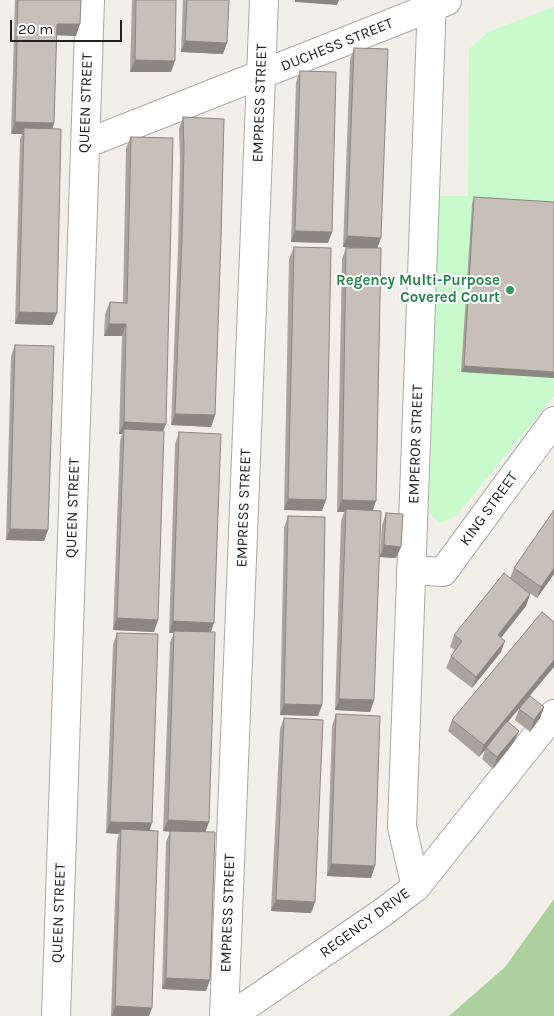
<!DOCTYPE html>
<html>
<head>
<meta charset="utf-8">
<style>
  body { margin:0 }
  #map { position:relative; width:554px; height:1016px; overflow:hidden; background:#f2efe9; font-family:Karla,sans-serif }
  canvas { display:block }
  .scale { position:absolute; left:10px; top:20px; width:112px; height:22px; box-sizing:border-box; border:2px solid #222; border-top:0; padding-left:6px; font-size:15px; line-height:18px; white-space:nowrap; color:#222; -webkit-text-stroke:4px #fff; paint-order:stroke }
</style>
</head>
<body>
<div id="map">
<canvas width="554" height="1016"></canvas>
<div class="scale">20 m</div>
</div>
<script>
const context = document.querySelector('canvas').getContext('2d');
context.lineJoin = 'round';
function fill(path, color) {
  context.fillStyle = color;
  context.fill(path, 'evenodd');
}
function toPath(rows) {
  const path = new Path2D();
  for (const r of rows) {
    path.moveTo(r[0], r[1]);
    for (let i = 2; i < r.length; i += 2) path.lineTo(r[i], r[i + 1]);
  }
  return path;
}
function stroke(path, color, width, dash) {
  context.strokeStyle = color;
  context.lineWidth = width;
  context.lineCap = dash ? 'butt' : 'round';
  context.setLineDash(dash || []);
  context.stroke(path);
}
function label(font, color, halo, rows, align = 'center') {
  context.font = font + ' Karla,sans-serif';
  context.lineWidth = 4;
  context.setLineDash([]);
  context.textBaseline = 'middle';
  context.strokeStyle = halo;
  context.fillStyle = color;
  for (const [text, x, y, turn = 0] of rows) {
    context.save();
    context.translate(x, y);
    context.rotate((+turn || 0) * Math.PI / 180);
    context.textAlign = isNaN(turn) ? turn : align;
    if (halo) context.strokeText(text, 0, 0);
    context.fillText(text, 0, 0);
    context.restore();
  }
}
fill(toPath([
  [554,899,554,1016,449,1016,505,967]
]), '#add19e');
fill(toPath([
  [554,7,554,396,456,516,440,523,429,513,439,196,468,196,469,49,488,32]
]), '#c8facc');
const street = toPath([
  [85,144,447,1],
  [411,570,443,572,554,421],
  [416,887,402,827,432,0],
  [56,1016,90,0],
  [224,1016,264,0],
  [231,1016,382,913,416,887,554,714]
]);
stroke(street, '#a9a9a9', 30);
stroke(street, '#fff', 28);
fill(toPath([
  [15,0,81,0,76,36,56,35,54,123,52,129,57,313,52,325,15,324,20,139,22,134,11,134],
  [132,0,176,0,171,72,130,72],
  [183,0,229,0,223,54,181,52],
  [354,48,381,238,377,248,373,511,374,700,370,712,335,710,341,521,344,512,337,512,342,259,346,248,352,248,343,247,350,60],
  [300,71,332,232,328,243,291,242,296,82],
  [183,117,215,415,211,427,171,425,178,248,180,159,179,129],
  [131,137,166,424,163,431,154,632,113,630,120,441,122,434,119,434,122,336,104,336,105,314,110,302,123,303,126,148],
  [474,197,554,202,461,372,472,204],
  [294,247,322,511,284,510,289,259],
  [15,345,48,530,44,541,6,540,11,356],
  [179,432,211,632,205,832,206,991,162,989,166,842,170,832,163,831,170,642,174,633,169,633,175,444],
  [386,513,396,558,380,557,382,525],
  [288,516,322,705,318,716,280,715,284,528],
  [514,568,554,574,537,598,525,590,530,594,526,606,501,637,501,652,472,688,446,668,451,656,455,650,450,647,454,635,510,578],
  [117,633,149,830,149,1016,111,1016,117,841,119,834,106,833,113,644],
  [544,707,540,718,530,732,515,720,519,709],
  [336,714,371,878,327,876,332,726],
  [284,718,315,902,311,913,271,911,280,729],
  [452,720,508,722,519,731,514,742,493,769,482,759,485,750,479,757,448,731]
]), '#aba49e');
fill(toPath([
  [295,0,339,0,337,5,295,2],
  [57,24,80,24,76,36,52,35],
  [185,41,227,43,223,54,181,52],
  [135,60,175,61,171,72,130,72],
  [15,122,54,123,50,135,24,128,22,134,11,134],
  [295,231,332,232,328,243,291,242],
  [347,236,381,238,377,249,343,247],
  [19,312,57,313,52,325,15,324],
  [109,324,126,324,122,336,104,336],
  [464,366,554,372,554,378,461,372],
  [175,414,215,415,211,427,171,425],
  [124,422,166,424,161,435,124,429,122,434,119,434],
  [288,499,326,500,322,511,284,510],
  [342,500,376,501,372,513,346,509,344,512,337,512],
  [10,529,48,530,44,541,6,540],
  [384,545,401,547,396,558,380,557],
  [554,568,554,574,537,598,541,587],
  [530,594,526,606,494,647,498,635],
  [117,618,158,620,154,632,113,630],
  [173,621,214,623,210,634,174,631,174,633,169,633],
  [505,641,501,652,472,688,476,677],
  [554,660,554,667,486,748,485,750,479,757,484,745],
  [339,699,374,700,370,712,335,710],
  [284,704,322,705,318,716,280,715],
  [544,707,540,718,530,732,534,720],
  [519,731,514,742,493,769,497,757],
  [168,820,209,822,205,833,163,831],
  [110,822,152,823,148,835,121,829,119,834,106,833],
  [331,864,375,866,371,878,327,876],
  [276,900,315,902,311,913,271,911],
  [166,978,210,980,206,991,162,989],
  [115,1006,152,1008,149,1016,112,1016]
]), '#8b8681');
const building = toPath([
  [18,0,81,0,80,24,57,24,54,123,15,122,18,0],
  [136,0,176,0,175,61,135,60,136,0],
  [187,0,229,0,227,43,185,41,187,0],
  [354,48,388,49,381,238,347,236,354,48],
  [300,71,336,72,332,232,295,231,300,71],
  [183,117,224,119,221,238,215,415,175,414,182,237,184,148,183,117],
  [24,128,61,129,57,313,19,312,24,128],
  [131,137,173,138,166,424,124,422,126,324,109,324,110,302,127,303,131,137],
  [474,197,554,202,554,372,464,366,474,197],
  [294,247,331,248,326,500,288,499,294,247],
  [346,248,381,248,376,501,342,500,346,248],
  [15,345,54,346,48,530,10,529,15,345],
  [124,429,164,431,158,620,117,618,124,429],
  [179,432,221,434,214,623,173,621,179,432],
  [346,509,381,511,374,700,339,699,346,509],
  [554,510,554,568,541,587,514,568,554,510],
  [386,513,403,514,401,547,384,545,386,513],
  [288,516,325,517,322,705,284,704,288,516],
  [504,573,530,594,498,635,505,641,476,677,451,656,462,641,454,635,504,573],
  [542,612,554,622,554,660,484,745,452,720,542,612],
  [174,631,215,632,209,822,168,820,174,631],
  [117,633,158,634,152,823,110,822,117,633],
  [530,696,544,707,534,720,519,709,530,696],
  [336,714,380,716,375,866,331,864,336,714],
  [284,718,323,720,315,902,276,900,284,718],
  [507,721,519,731,497,757,486,748,507,721],
  [121,829,158,831,152,1008,115,1006,121,829],
  [170,831,215,832,210,980,166,978,170,831]
]);
fill(building, '#c7bfb8');
stroke(building, '#8b8681', 1);
for (const [x, y, r, color] of [
  [510,290,5,"#2e9e5b"]
]) {
  const dot = new Path2D();
  dot.arc(x, y, r, 0, 2 * Math.PI);
  context.fillStyle = color;
  context.fill(dot);
  stroke(dot, '#fff', 2);
}
label('15px', '#222', '#fff', [
  ["DUCHESS STREET",337,45,-22],
  ["QUEEN STREET",86,103,-88],
  ["EMPRESS STREET",260,103,-88],
  ["EMPEROR STREET",416,444,-88],
  ["QUEEN STREET",73,508,-88],
  ["EMPRESS STREET",244,508,-88],
  ["KING STREET",489,509,-54],
  ["QUEEN STREET",59,913,-88],
  ["EMPRESS STREET",228,913,-88],
  ["REGENCY DRIVE",365,923,-36]
]);
label('bold 15px', '#27864d', '#fff', [
  ["Regency Multi-Purpose",500,281],
  ["Covered Court",500,298]
], 'right');
</script>
</body>
</html>
